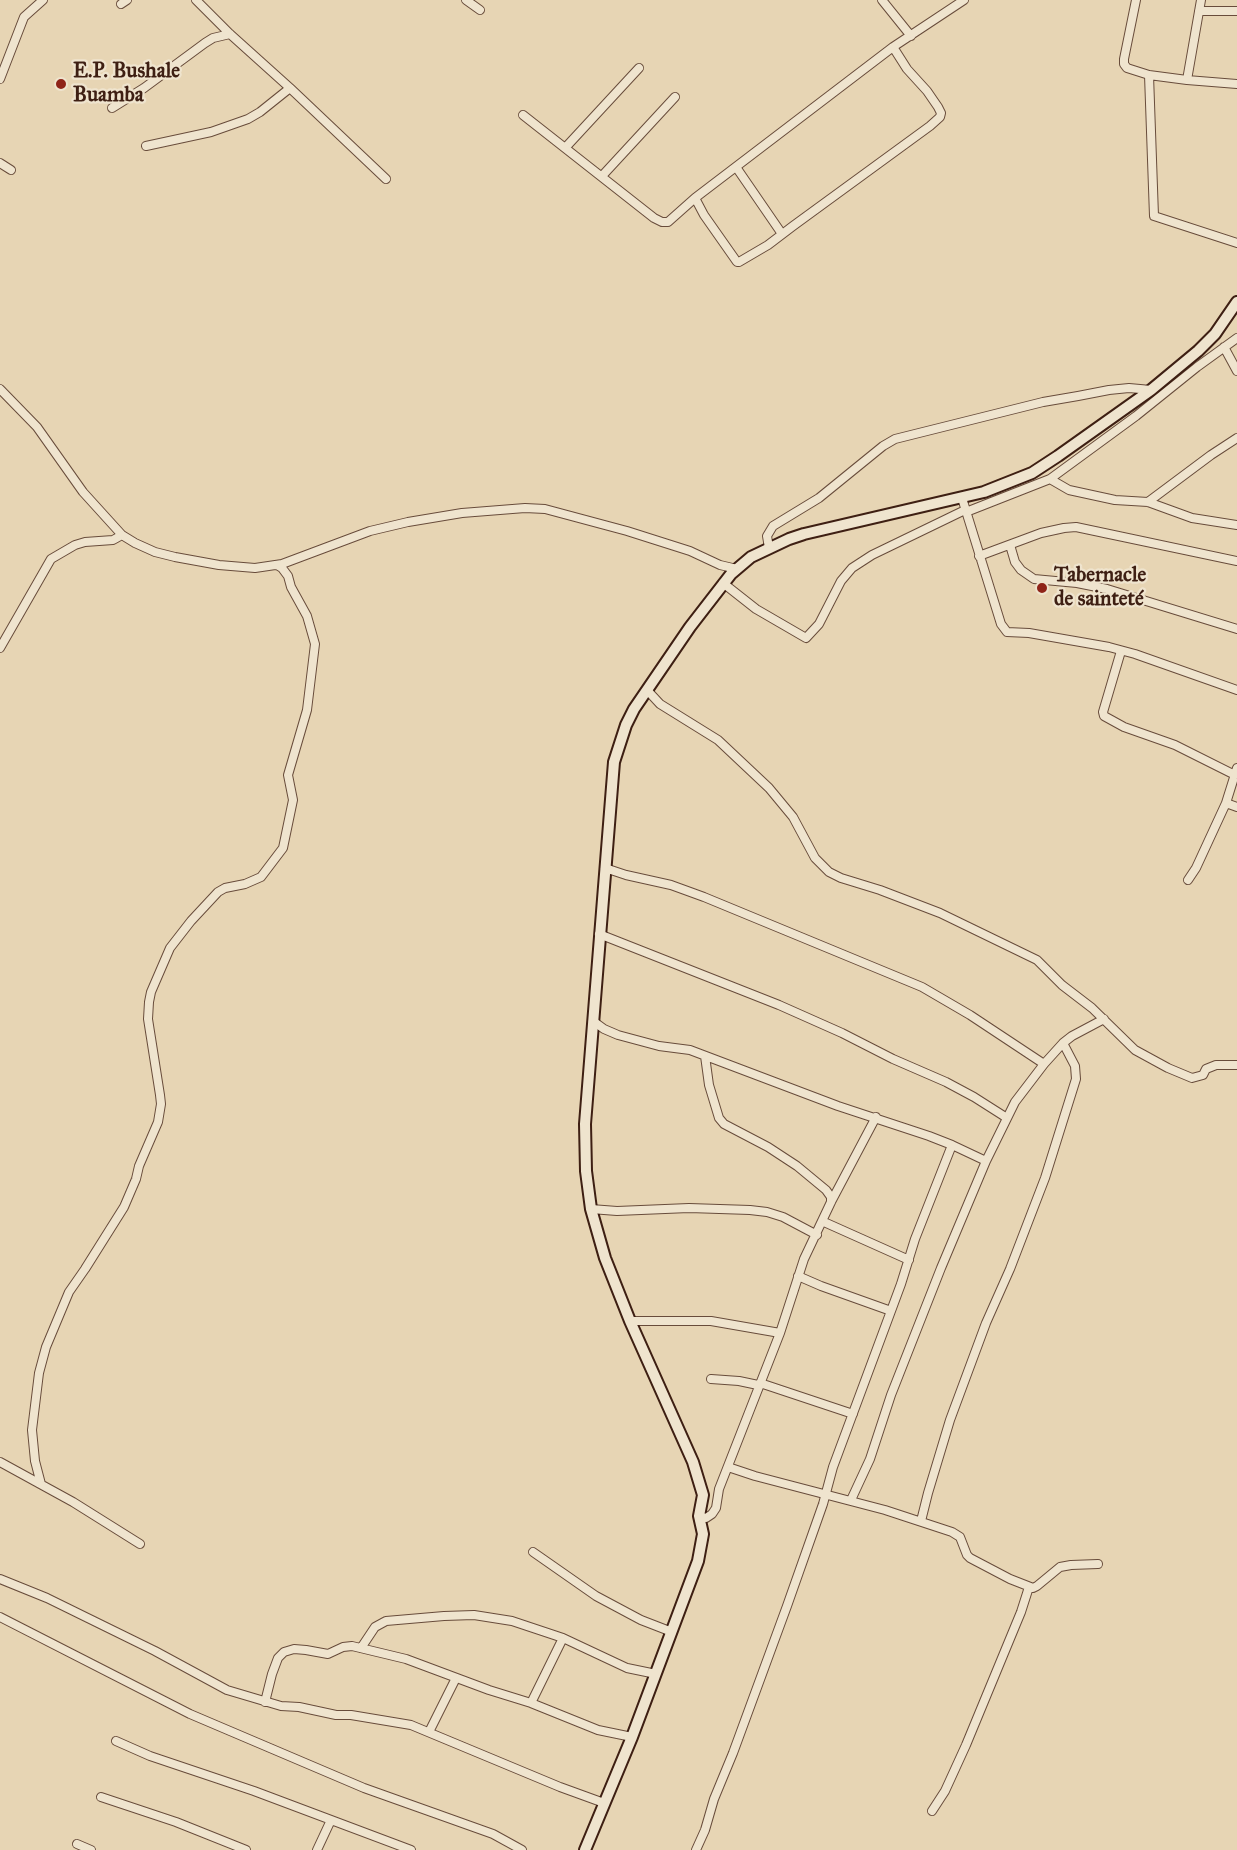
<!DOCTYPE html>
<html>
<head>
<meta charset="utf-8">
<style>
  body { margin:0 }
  canvas { display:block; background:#e7d5b4 }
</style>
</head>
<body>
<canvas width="1237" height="1850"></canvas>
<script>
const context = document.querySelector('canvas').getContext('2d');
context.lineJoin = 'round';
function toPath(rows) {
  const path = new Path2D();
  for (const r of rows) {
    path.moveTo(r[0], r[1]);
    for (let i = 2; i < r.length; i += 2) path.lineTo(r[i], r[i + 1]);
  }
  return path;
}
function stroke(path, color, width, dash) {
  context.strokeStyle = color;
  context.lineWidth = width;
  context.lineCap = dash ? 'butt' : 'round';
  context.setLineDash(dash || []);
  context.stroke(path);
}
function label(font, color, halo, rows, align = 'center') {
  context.font = font + ' "IM FELL Great Primer",serif';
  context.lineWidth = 4.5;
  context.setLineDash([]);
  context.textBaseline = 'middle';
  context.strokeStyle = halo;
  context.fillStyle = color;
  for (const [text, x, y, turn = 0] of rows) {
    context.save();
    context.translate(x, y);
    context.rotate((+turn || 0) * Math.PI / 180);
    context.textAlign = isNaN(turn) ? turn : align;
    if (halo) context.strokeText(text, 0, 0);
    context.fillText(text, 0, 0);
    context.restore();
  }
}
const street = toPath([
  [196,0,230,34,290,88,386,179],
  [466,0,480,10],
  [882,0,911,36],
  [1136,0,1124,59,1124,64,1127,68,1149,75,1187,80,1237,84],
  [121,4,127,0],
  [1199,11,1237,11],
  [1149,75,1154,216,1237,243],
  [0,79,24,17,43,0],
  [1187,80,1201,0],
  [112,108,144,88,205,43,213,38,230,34],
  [523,115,654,218,662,222,668,222,695,198,893,47,964,0],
  [146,146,211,132,248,119,260,112,290,88],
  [565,148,639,68],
  [0,163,11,170],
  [736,167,782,234],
  [602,176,675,97],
  [695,198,704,215,737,262,739,262,768,245,793,226,930,126,940,117,941,113,938,107,927,91,907,69,893,47],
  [1224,347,1237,371],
  [0,389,37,427,83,492,122,535,135,543,155,552,175,557,219,565,255,568,282,564,370,531,408,522,462,513,525,508,545,509,627,531,690,551,720,565,737,569],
  [1050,479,1069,490,1115,500,1148,502,1192,518,1237,525],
  [962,498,1001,624,1007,632,1029,633,1109,647,1135,654,1237,690],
  [1148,502,1211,455,1237,438],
  [966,512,1050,479,1136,416,1197,367,1237,338],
  [1010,545,1015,562,1021,570,1034,579,1077,583,1107,589,1237,629],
  [769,548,767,536,773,526,819,498,883,446,895,439,1043,402,1078,396,1109,390,1129,388,1151,390],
  [979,556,1041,533,1064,528,1076,527,1237,561],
  [723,583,756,609,806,638,819,624,841,581,852,568,872,555,965,510],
  [0,648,51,559,75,545,85,542,113,540,122,535],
  [1121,651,1103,712,1104,716,1124,727,1175,745,1235,775],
  [647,690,660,704,718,740,769,788,793,817,815,858,829,872,841,878,880,890,940,913,1037,960,1062,985,1092,1008,1135,1050,1168,1068,1192,1078,1203,1075,1206,1069,1216,1065,1237,1065],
  [1226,803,1237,807],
  [605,868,626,875,671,885,704,897,922,987,970,1015,1044,1064],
  [1188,880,1196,868,1226,803,1237,768],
  [599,934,779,1005,842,1033,893,1059,946,1082,974,1097,1007,1118],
  [593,1021,604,1029,618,1035,659,1046,690,1050,838,1106,929,1136,952,1145,986,1161],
  [705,1056,709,1085,719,1118,724,1124,768,1147,797,1166,826,1190,831,1197,831,1202],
  [591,1209,617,1211,689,1208,750,1210,767,1212,783,1217,817,1235],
  [824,1222,909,1260],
  [798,1276,821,1286,891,1311],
  [630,1321,711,1321,780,1333],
  [711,1379,739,1381,758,1385,760,1383,853,1414],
  [0,1462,73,1502,140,1544],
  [728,1467,755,1476,885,1510,952,1532,960,1537,967,1555,970,1558,1010,1579,1033,1588,1037,1586,1060,1567,1071,1565,1098,1564],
  [41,1484,35,1461,32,1430,39,1373,46,1347,69,1292,85,1269,124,1207,136,1179,139,1166,158,1122,161,1104,160,1095,148,1019,149,1002,151,992,170,948,191,921,218,892,225,888,245,884,261,877,283,848,293,800,288,775,307,710,315,644,307,616,291,587,288,576,282,568,277,565],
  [851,1500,870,1459,891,1395,941,1268,986,1161,1015,1102,1044,1064,1063,1043,1072,1036,1104,1019],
  [699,1516,706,1518,712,1514,716,1508,719,1489,780,1333,804,1259,831,1202,876,1117],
  [921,1521,928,1493,950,1420,986,1323,1010,1269,1045,1178,1076,1079,1075,1066,1063,1043],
  [533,1552,596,1596,641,1620,672,1632],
  [0,1579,47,1598,155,1651,227,1690,281,1706,299,1707,336,1715,351,1715,411,1725,560,1787,604,1803],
  [0,1617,190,1714,364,1788,493,1834,522,1850],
  [361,1648,375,1627,386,1621,444,1616,474,1615,512,1621,563,1638,627,1668,656,1674],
  [265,1702,272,1674,278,1658,284,1652,294,1649,306,1650,328,1654,343,1647,352,1646,406,1659,489,1690,531,1703,598,1730,632,1737],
  [531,1703,563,1638],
  [429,1732,456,1678],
  [116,1741,150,1756,254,1791,411,1850],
  [101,1797,176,1822,246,1850],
  [932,1811,945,1791,966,1745,1021,1612,1029,1587],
  [77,1844,91,1850],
  [317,1850,331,1820],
  [696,1850,705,1830,714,1799,733,1753,787,1606,823,1504,833,1467,901,1284,915,1239,952,1145]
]);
const secondary = toPath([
  [585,1850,632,1737,698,1561,703,1534,699,1516,703,1495,693,1462,630,1321,605,1258,591,1209,586,1171,585,1124,614,762,626,725,634,709,690,627,731,574,751,557,789,539,804,534,984,492,1032,473,1058,456,1151,390,1198,351,1215,334,1237,302]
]);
stroke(street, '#684c3b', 10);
stroke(secondary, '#3e1f13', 14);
stroke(street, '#efe4ce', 8);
stroke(secondary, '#efe4ce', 10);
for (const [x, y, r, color] of [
  [61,84,6,"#8f2418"],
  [1042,588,6,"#8f2418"]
]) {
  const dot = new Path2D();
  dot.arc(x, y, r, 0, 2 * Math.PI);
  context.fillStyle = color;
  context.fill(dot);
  stroke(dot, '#efe4ce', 2);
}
label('bold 21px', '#3e1f13', '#efe4ce', [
  ["E.P. Bushale",73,72],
  ["Buamba",73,96],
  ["Tabernacle",1054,576],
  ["de sainteté",1054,600]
], 'left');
</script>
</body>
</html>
